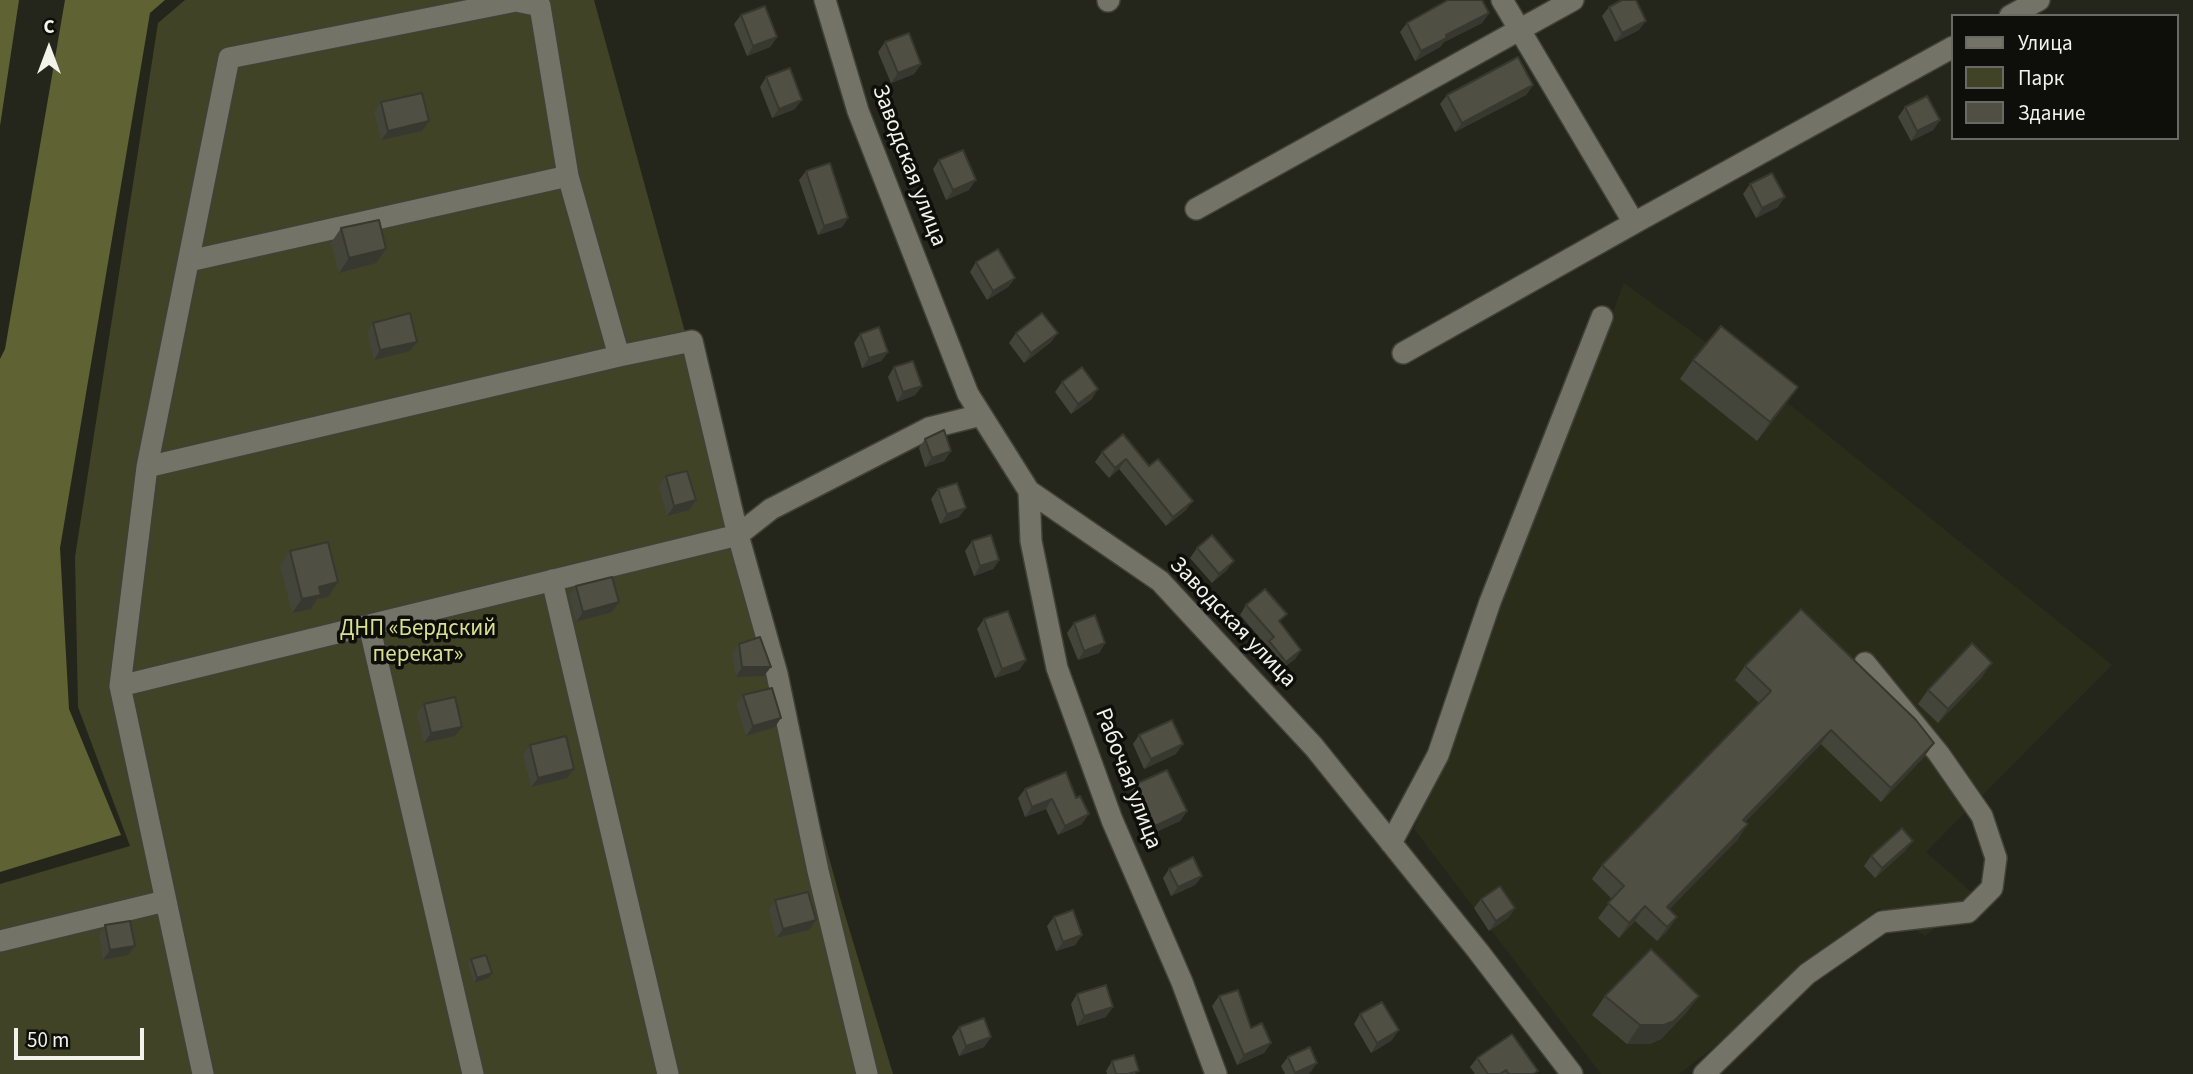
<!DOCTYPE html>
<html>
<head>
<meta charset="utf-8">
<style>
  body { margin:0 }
  #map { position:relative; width:2193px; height:1074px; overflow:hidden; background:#25261b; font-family:"Source Sans 3",sans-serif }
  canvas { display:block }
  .legend { position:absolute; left:1951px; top:14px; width:228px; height:126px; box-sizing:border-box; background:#0e0e0a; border:2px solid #696a64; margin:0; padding:9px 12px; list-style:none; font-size:21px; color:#f2f3eb }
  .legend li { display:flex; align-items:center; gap:14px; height:35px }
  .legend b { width:35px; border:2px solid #696a64 }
  .north { position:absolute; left:14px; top:14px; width:70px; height:70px; -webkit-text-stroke:5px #0e0e0a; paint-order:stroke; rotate:0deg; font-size:19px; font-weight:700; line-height:28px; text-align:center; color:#f2f3eb }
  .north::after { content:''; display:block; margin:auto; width:24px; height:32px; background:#f2f3eb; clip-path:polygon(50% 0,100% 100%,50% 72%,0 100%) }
  .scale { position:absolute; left:14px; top:1028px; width:130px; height:32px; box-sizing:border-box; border:4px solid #f2f3eb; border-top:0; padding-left:9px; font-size:21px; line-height:24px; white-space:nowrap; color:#f2f3eb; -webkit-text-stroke:5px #0e0e0a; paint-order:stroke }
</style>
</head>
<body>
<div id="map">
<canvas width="2193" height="1074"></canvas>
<ul class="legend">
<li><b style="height:9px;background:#737467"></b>Улица</li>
<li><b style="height:19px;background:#414326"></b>Парк</li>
<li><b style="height:19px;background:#4f5043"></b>Здание</li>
</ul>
<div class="north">С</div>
<div class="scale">50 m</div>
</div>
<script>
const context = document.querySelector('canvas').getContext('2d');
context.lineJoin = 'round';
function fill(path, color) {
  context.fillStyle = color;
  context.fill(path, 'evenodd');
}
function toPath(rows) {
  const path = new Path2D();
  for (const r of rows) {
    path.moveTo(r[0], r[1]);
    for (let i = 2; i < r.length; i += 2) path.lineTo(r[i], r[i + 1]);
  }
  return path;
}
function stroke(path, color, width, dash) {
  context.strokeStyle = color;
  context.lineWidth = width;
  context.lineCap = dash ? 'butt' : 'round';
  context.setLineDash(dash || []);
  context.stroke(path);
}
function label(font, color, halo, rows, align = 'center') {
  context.font = font + ' "Source Sans 3",sans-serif';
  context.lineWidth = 7;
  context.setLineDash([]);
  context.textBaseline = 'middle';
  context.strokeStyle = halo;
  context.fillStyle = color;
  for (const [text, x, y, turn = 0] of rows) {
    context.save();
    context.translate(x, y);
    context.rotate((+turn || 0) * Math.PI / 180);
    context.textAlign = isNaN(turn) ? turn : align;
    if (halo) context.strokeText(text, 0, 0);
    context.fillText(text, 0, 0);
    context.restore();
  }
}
fill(toPath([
  [1624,283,1767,386,2112,665,1926,852,1976,896,1925,936,1879,908,1770,1004,1679,1074,1601,1074,1414,829]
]), '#2b2d1b');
fill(toPath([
  [185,0,594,0,842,905,893,1074,0,1074,0,884,130,846,78,707,75,557,158,23]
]), '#414326');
fill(toPath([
  [0,0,19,0,0,126],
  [65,0,165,0,150,13,60,548,69,709,121,835,0,872,0,359,5,349]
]), '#5f6232');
const minor = toPath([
  [825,0,858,111,968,394,1029,491,1160,581,1314,747,1478,951,1572,1074],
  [1502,0,1634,223,1953,47],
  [1108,1,1109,0],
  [2010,16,2039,0],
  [1196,209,1573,0],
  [189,261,568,176],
  [1403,353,1634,223],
  [147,467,619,356],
  [1029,491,1031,541,1057,668,1112,820,1182,982,1216,1074],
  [552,580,668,1074],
  [369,625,473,1074],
  [120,686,203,1074],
  [1391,843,1438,755,1490,602,1602,317],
  [0,941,165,901],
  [867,1074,818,871,777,674,738,535,734,519,692,341,619,356,568,176,540,6,516,1,229,58,147,467,120,686,738,535,771,509,929,428,981,415],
  [1704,1074,1807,974,1882,922,1968,912,1992,888,1996,858,1982,816,1939,754,1865,663]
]);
stroke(minor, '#404138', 24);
stroke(minor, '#737467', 21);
fill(toPath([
  [1609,7,1639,30,1615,42,1602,16],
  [1489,13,1482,23,1444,42,1440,47,1415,61,1400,32,1407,23],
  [741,15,777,37,770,47,747,56,734,24],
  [885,42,921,64,914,74,891,83,878,52],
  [766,77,795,109,772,118,760,87],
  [1533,85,1526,95,1455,132,1440,104,1447,95],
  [381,102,422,131,381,140,374,112],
  [1905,107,1940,120,1933,130,1911,141,1898,117],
  [939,160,969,190,946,200,933,169],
  [806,171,848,218,842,227,818,235,799,180],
  [1750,184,1778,207,1756,218,1743,194],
  [341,228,386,249,376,263,339,273,331,243],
  [976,262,1015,278,1008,287,987,300,970,272],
  [373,323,417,342,410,351,374,360,367,332],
  [1016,333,1051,342,1024,363,1009,343],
  [860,334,888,352,881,361,862,368,854,343],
  [1693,360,1798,387,1784,406,1757,441,1680,379],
  [894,367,922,386,915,395,897,402,888,377],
  [1062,382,1092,399,1071,414,1055,392],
  [925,439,951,451,944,461,925,467,919,448],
  [1102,452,1149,466,1186,510,1166,526,1119,469,1109,478,1095,462],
  [666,476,696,500,689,510,667,516,659,486],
  [938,489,959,517,940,524,931,499],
  [972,541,999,560,993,569,974,576,965,551],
  [1197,548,1227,570,1212,583,1190,558],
  [290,551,328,597,317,599,311,609,292,613,280,565],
  [576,586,612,612,576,622,569,596],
  [1246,605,1281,623,1301,650,1295,659,1279,671,1263,651,1266,645,1240,615],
  [984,619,1026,660,1019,670,995,678,977,629],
  [1074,623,1105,643,1099,653,1078,660,1067,633],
  [739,644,764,676,736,677,732,654],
  [1745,666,1934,743,1924,757,1881,802,1821,744,1745,822,1738,839,1669,909,1677,917,1667,931,1657,941,1635,921,1619,938,1598,918,1612,899,1592,879,1602,865,1759,703,1735,680],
  [1982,677,1938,723,1918,704,1928,690],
  [743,695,775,727,746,736,736,704],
  [424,704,455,736,424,743,417,713],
  [1139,735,1176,754,1144,769,1133,744],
  [530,745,567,778,531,787,523,755],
  [1066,772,1082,824,1058,835,1046,809,1025,817,1018,798,1025,789],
  [1136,784,1187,811,1180,821,1149,835,1129,794],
  [1906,850,1875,878,1864,866,1871,856],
  [1169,869,1202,876,1195,885,1171,896,1163,878],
  [1481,899,1515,908,1508,918,1489,931,1474,908],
  [775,900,809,930,776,938,769,910],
  [1054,917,1082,935,1075,945,1056,951,1047,926],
  [105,925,128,955,103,960,99,935],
  [471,959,492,973,489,978,474,983,468,964],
  [1077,994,1106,1017,1077,1026,1071,1004],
  [1219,996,1251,1028,1271,1043,1264,1053,1237,1065,1212,1006],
  [1605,996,1699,996,1685,1014,1661,1039,1650,1044,1627,1044,1592,1015],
  [1360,1014,1392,1040,1371,1053,1354,1024],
  [959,1027,991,1037,984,1047,959,1056,952,1037],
  [1288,1057,1310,1073,1307,1074,1285,1074,1281,1066],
  [1477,1058,1535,1074,1475,1074,1470,1067],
  [1112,1061,1136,1074,1107,1074,1106,1071]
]), '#44453a');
fill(toPath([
  [1489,13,1482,23,1444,42,1440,47,1415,61,1421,51,1446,35],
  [1646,21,1639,30,1615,42,1622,33],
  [777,37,770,47,747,56,753,46],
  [921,64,914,74,891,83,898,73],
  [1533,85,1526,95,1455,132,1462,123],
  [802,100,795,109,772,118,779,109],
  [1940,120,1933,130,1911,141,1917,131],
  [429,121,422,131,381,140,388,131],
  [976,180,969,190,946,200,953,190],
  [1785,197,1778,207,1756,218,1762,208],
  [848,218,842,227,818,235,824,226],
  [386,249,376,263,339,273,349,258],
  [1015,278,1008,287,987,300,993,291],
  [1058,333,1051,342,1024,363,1031,353],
  [417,342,410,351,374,360,380,350],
  [888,352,881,361,862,368,869,358],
  [922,386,915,395,897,402,903,392],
  [1798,387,1784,406,1757,441,1770,422],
  [1098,389,1092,399,1071,414,1078,404],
  [951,451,944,461,925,467,932,458],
  [1126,459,1119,469,1109,478,1115,468],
  [696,500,689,510,667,516,674,506],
  [1193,501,1186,510,1166,526,1173,517],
  [966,508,959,517,940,524,947,514],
  [999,560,993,569,974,576,980,566],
  [1234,561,1227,570,1212,583,1219,574],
  [338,582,328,597,317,599,311,609,292,613,302,599,319,587],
  [619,602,612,612,576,622,583,612],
  [1105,643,1099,653,1078,660,1084,651],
  [1301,650,1295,659,1279,671,1286,662],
  [1026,660,1019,670,995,678,1002,669],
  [1992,663,1982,677,1938,723,1948,709],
  [742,667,771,667,764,676,736,677],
  [781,718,775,727,746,736,753,726],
  [462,727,455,736,424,743,431,733],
  [1831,730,1821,744,1733,834,1743,820],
  [1934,743,1924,757,1881,802,1891,788],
  [1183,744,1176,754,1144,769,1151,759],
  [574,769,567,778,531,787,538,778],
  [1052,799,1046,809,1025,817,1032,807],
  [1187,811,1180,821,1149,835,1155,826],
  [1089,814,1082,824,1058,835,1065,826],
  [1748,824,1738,839,1657,922,1667,907],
  [1913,841,1906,850,1875,878,1882,868],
  [1202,876,1195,885,1171,896,1178,887],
  [1645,906,1635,921,1619,938,1629,923],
  [1515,908,1508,918,1489,931,1496,921],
  [1677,917,1667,931,1657,941,1667,927],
  [816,920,809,930,776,938,783,929],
  [1082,935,1075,945,1056,951,1063,942],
  [135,946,128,955,103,960,110,950],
  [492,973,489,978,474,983,477,978],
  [1699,996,1685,1014,1661,1039,1650,1044,1627,1044,1640,1025],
  [1113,1007,1106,1017,1077,1026,1084,1016],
  [1399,1030,1392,1040,1371,1053,1377,1043],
  [991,1037,984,1047,959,1056,966,1046],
  [1271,1043,1264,1053,1237,1065,1244,1055],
  [1317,1063,1310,1073,1307,1074,1295,1074]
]), '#37382f');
const building = toPath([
  [1448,0,1482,0,1489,13,1446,35,1447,38,1421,51,1407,23,1448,0],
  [1622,0,1636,0,1646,21,1622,33,1609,7,1622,0],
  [765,6,777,37,753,46,741,15,765,6],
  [909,33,921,64,898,73,885,42,909,33],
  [1518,57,1533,85,1462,123,1447,95,1518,57],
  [790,68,802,100,779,109,766,77,790,68],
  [422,93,429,121,388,131,381,102,422,93],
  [1927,96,1940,120,1917,131,1905,107,1927,96],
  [963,150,976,180,953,190,939,160,963,150],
  [830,163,848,218,824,226,806,171,830,163],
  [1772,173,1785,197,1762,208,1750,184,1772,173],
  [379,220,386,249,349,258,341,228,379,220],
  [998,249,1015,278,993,291,976,262,998,249],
  [410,313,417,342,380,350,373,323,410,313],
  [1042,313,1058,333,1031,353,1016,333,1042,313],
  [1721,326,1798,387,1770,422,1693,360,1721,326],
  [879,327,888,352,869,358,860,334,879,327],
  [913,361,922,386,903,392,894,367,913,361],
  [1082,367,1098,389,1078,404,1062,382,1082,367],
  [944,430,951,451,932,458,925,439,944,430],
  [1123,434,1149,466,1158,459,1193,501,1173,517,1126,459,1115,468,1102,452,1123,434],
  [687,471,696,500,674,506,666,476,687,471],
  [957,483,966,508,947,514,938,489,957,483],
  [991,535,999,560,980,566,972,541,991,535],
  [1212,535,1234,561,1219,574,1197,548,1212,535],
  [328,542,338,582,319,587,321,595,302,599,290,551,328,542],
  [612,577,619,602,583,612,576,586,612,577],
  [1265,589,1287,614,1279,621,1301,650,1286,662,1269,641,1274,637,1246,605,1265,589],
  [1801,609,1916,720,1934,743,1891,788,1831,730,1743,820,1748,824,1667,907,1677,917,1667,927,1645,906,1629,923,1608,903,1624,886,1602,865,1771,691,1745,666,1801,609],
  [1008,611,1026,660,1002,669,984,619,1008,611],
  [1095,615,1105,643,1084,651,1074,623,1095,615],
  [760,637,771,667,742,667,739,644,760,637],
  [1972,643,1992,663,1948,709,1928,690,1972,643],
  [772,688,781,718,753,726,743,695,772,688],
  [455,697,462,727,431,733,424,704,455,697],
  [1172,720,1183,744,1151,759,1139,735,1172,720],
  [566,736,574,769,538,778,530,745,566,736],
  [1167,770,1187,811,1155,826,1136,784,1167,770],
  [1066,772,1076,798,1080,796,1089,814,1065,826,1052,799,1032,807,1025,789,1066,772],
  [1902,828,1913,841,1882,868,1871,856,1902,828],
  [1193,857,1202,876,1178,887,1169,869,1193,857],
  [1500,886,1515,908,1496,921,1481,899,1500,886],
  [808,892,816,920,783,929,775,900,808,892],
  [1073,910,1082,935,1063,942,1054,917,1073,910],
  [130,921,135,946,110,950,105,925,130,921],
  [1651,949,1699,996,1674,1021,1664,1025,1640,1025,1605,996,1651,949],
  [486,955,492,973,477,978,471,959,486,955],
  [1106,985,1113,1007,1084,1016,1077,994,1106,985],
  [1238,990,1251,1028,1262,1023,1271,1043,1244,1055,1219,996,1238,990],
  [1382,1002,1399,1030,1377,1043,1360,1014,1382,1002],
  [984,1018,991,1037,966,1046,959,1027,984,1018],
  [1512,1034,1538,1071,1533,1074,1509,1074,1506,1070,1500,1074,1488,1074,1477,1058,1512,1034],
  [1310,1047,1317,1063,1295,1073,1288,1057,1310,1047],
  [1134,1055,1139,1071,1128,1074,1116,1074,1112,1061,1134,1055]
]);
fill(building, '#4f5043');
stroke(building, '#37382f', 2);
label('23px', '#f2f3eb', '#0e0e0a', [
  ["Заводская улица",908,166,69],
  ["Заводская улица",1232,623,46],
  ["Рабочая улица",1127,779,69]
]);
label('23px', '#dadf92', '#0e0e0a', [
  ["ДНП «Бердский",418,630],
  ["перекат»",418,656]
]);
</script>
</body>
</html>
